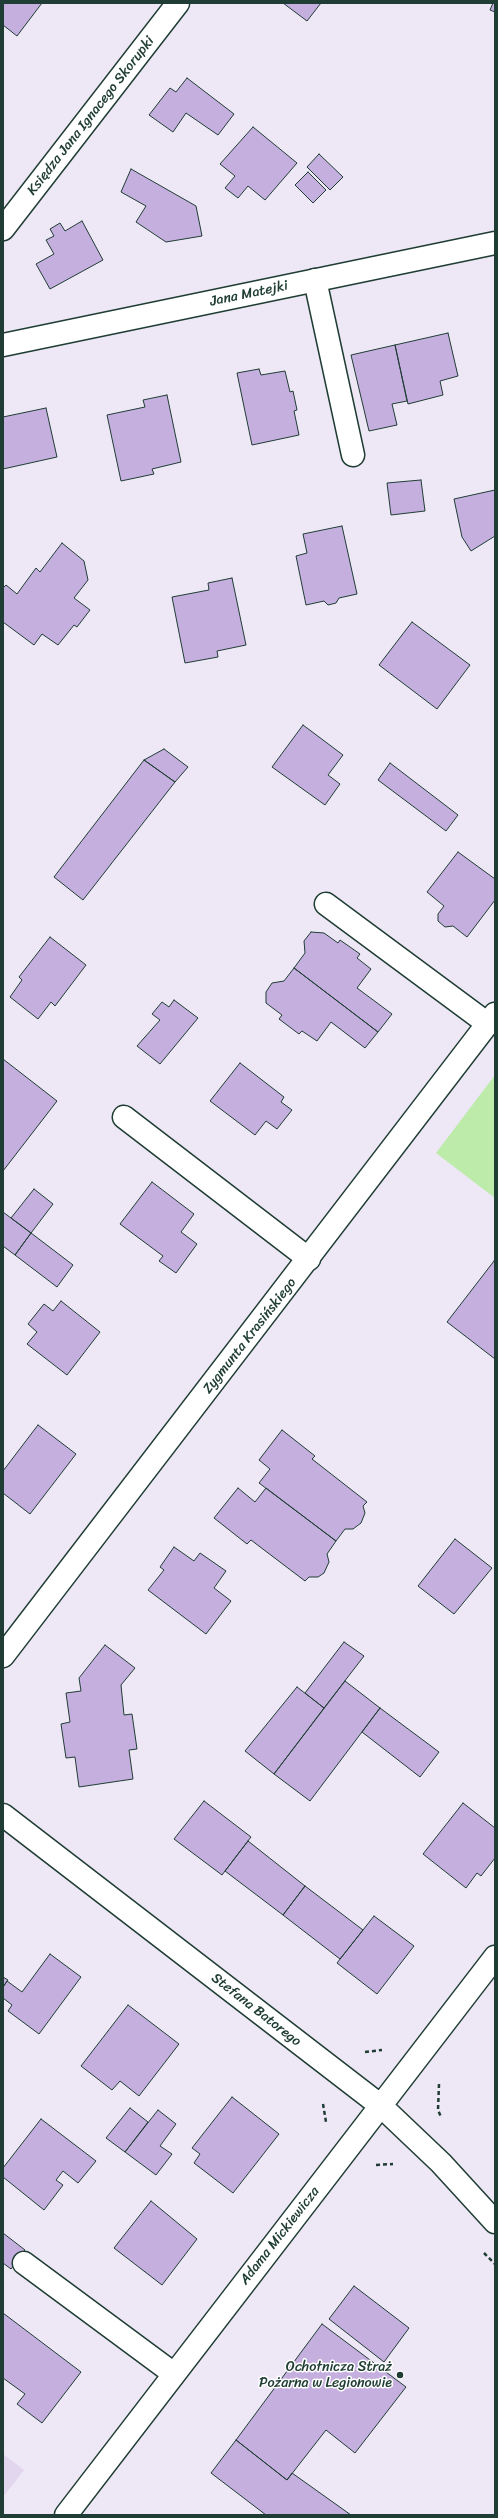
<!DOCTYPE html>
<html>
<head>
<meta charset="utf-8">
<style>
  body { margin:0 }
  #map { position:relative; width:498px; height:2518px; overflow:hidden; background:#eee7f5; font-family:Sriracha,sans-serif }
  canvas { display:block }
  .frame { position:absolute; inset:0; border:4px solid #1f3d34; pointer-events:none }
</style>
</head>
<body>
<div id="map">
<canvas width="498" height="2518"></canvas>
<div class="frame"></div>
</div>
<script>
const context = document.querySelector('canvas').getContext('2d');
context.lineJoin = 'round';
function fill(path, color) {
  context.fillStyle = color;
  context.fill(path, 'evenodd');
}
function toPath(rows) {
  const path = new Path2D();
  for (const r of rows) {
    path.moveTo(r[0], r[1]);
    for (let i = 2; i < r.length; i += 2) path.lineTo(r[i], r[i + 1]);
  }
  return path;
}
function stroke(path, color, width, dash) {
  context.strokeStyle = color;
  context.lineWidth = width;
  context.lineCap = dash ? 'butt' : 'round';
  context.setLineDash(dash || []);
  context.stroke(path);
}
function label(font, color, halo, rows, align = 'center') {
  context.font = font + ' Sriracha,sans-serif';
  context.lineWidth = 3;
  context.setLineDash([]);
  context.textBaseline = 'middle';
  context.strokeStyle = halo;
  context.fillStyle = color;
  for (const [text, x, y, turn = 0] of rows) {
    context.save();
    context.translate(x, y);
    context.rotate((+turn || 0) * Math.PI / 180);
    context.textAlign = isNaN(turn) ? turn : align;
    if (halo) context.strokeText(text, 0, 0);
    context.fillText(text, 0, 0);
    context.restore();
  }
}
fill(toPath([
  [3,2454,24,2470,3,2497]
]), '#e2d6ee');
fill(toPath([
  [495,1075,495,1198,436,1153]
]), '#bcebaa');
const building = toPath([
  [3,3,42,3,17,36,3,25,3,3],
  [283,3,321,3,307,21,283,3],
  [493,3,495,3,495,12,490,10,493,3],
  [187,78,234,114,218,135,186,113,173,132,149,115,170,88,176,92,187,78],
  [253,127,297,163,265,200,248,186,238,198,225,188,235,176,220,164,253,127],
  [319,154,343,177,330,190,307,167,319,154],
  [131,169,196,206,202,236,166,242,136,222,146,206,121,192,131,169],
  [308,172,326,190,313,203,295,185,308,172],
  [82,221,103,260,50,289,36,264,54,254,46,240,54,236,50,229,60,223,65,231,82,221],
  [448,333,458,376,440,381,443,395,408,404,395,345,448,333],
  [395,345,407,401,392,404,397,425,369,431,351,355,395,345],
  [259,369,261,375,285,371,290,392,293,391,297,410,294,411,299,435,252,445,237,373,259,369],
  [167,395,181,462,152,469,154,474,121,481,107,415,145,407,143,400,167,395],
  [46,408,57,457,3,469,3,417,46,408],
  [421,480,425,511,391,515,387,483,421,480],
  [495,490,495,536,471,551,462,537,454,499,495,490],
  [342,526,357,594,339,598,336,603,328,605,324,601,306,605,296,556,307,553,303,534,342,526],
  [62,543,84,561,88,580,74,598,90,610,77,627,74,625,58,645,42,634,34,645,3,622,3,588,6,585,17,594,36,568,40,572,62,543],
  [232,578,246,645,217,651,218,657,185,663,172,597,209,590,208,583,232,578],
  [412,622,470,665,437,709,379,665,412,622],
  [303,725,343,755,328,775,340,784,325,805,272,767,303,725],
  [164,749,188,767,175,782,144,760,164,749],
  [144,760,175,782,83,900,54,877,144,760],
  [390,763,458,815,446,831,378,780,390,763],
  [458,852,495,879,495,900,467,937,453,926,445,927,438,921,438,914,444,906,427,892,458,852],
  [311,932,324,933,338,943,340,940,360,954,357,958,371,969,357,988,392,1014,378,1032,294,968,305,953,304,941,311,932],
  [50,937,86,965,55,1006,51,1002,38,1019,10,997,22,980,19,977,50,937],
  [294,968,378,1032,365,1048,331,1022,317,1041,302,1031,299,1034,279,1019,282,1015,266,1003,266,992,272,983,284,981,294,968],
  [174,1000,198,1018,160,1064,137,1046,160,1020,152,1014,162,1002,169,1007,174,1000],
  [3,1059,57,1101,3,1171,3,1059],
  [240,1063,284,1097,281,1102,292,1110,277,1129,266,1121,255,1135,210,1101,240,1063],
  [152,1182,194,1214,181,1232,197,1244,176,1273,159,1261,163,1256,120,1224,152,1182],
  [34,1189,53,1204,31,1233,11,1218,34,1189],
  [3,1212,31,1233,15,1255,3,1246,3,1212],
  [31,1233,73,1265,57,1287,15,1255,31,1233],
  [494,1261,495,1262,495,1359,447,1322,494,1261],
  [61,1301,100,1332,67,1375,27,1344,37,1332,28,1324,44,1304,53,1311,61,1301],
  [38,1425,76,1454,30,1514,3,1493,3,1471,38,1425],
  [282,1430,315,1456,312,1459,367,1502,363,1506,365,1513,361,1523,353,1529,345,1529,336,1541,259,1483,270,1469,259,1460,282,1430],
  [238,1488,255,1502,266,1488,336,1541,327,1554,329,1562,324,1573,318,1577,309,1577,305,1581,251,1540,247,1544,214,1518,238,1488],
  [455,1539,492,1568,454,1614,418,1586,455,1539],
  [174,1547,194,1561,200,1553,226,1571,214,1588,231,1601,206,1634,148,1590,164,1570,160,1567,174,1547],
  [344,1642,364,1656,324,1708,305,1693,344,1642],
  [105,1645,135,1668,121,1685,124,1715,132,1714,137,1749,129,1750,133,1779,79,1787,75,1757,66,1758,61,1724,70,1722,66,1693,81,1691,79,1678,105,1645],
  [345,1681,380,1708,310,1801,274,1774,345,1681],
  [297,1687,324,1708,274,1774,245,1751,297,1687],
  [380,1708,439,1752,420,1777,362,1732,380,1708],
  [204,1801,251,1837,222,1875,174,1839,204,1801],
  [463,1803,495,1828,495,1858,481,1876,477,1873,466,1888,423,1854,463,1803],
  [248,1841,305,1886,283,1915,225,1871,248,1841],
  [305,1886,363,1930,340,1959,283,1915,305,1886],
  [374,1916,414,1946,377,1994,337,1963,374,1916],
  [50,1954,81,1977,39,2034,8,2011,12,2005,3,1998,3,1987,7,1981,22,1992,50,1954],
  [3,1977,8,1980,3,1987,3,1977],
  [128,2005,179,2044,139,2096,120,2081,112,2090,81,2066,128,2005],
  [232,2097,279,2134,233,2193,194,2163,200,2154,192,2148,232,2097],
  [130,2108,148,2122,125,2152,106,2138,130,2108],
  [158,2110,176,2124,160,2146,172,2154,156,2175,125,2152,158,2110],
  [41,2119,96,2161,78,2183,63,2171,56,2180,63,2185,44,2210,3,2177,3,2168,41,2119],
  [151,2201,197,2239,162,2285,114,2248,151,2201],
  [3,2233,25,2250,11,2269,3,2263,3,2233],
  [354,2286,409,2328,384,2362,329,2319,354,2286],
  [3,2313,81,2372,42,2423,17,2404,25,2394,3,2378,3,2313],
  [322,2324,406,2387,355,2453,326,2430,287,2480,236,2440,322,2324],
  [236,2440,287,2480,292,2473,351,2515,266,2515,211,2473,236,2440]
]);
fill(building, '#c5afdf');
stroke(building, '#1f3d34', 1);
const service = toPath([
  [315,280,353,455],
  [326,904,488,1024],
  [124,1117,309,1259],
  [24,2263,174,2374]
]);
const minor = toPath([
  [3,229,178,3],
  [3,345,495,243],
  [3,1656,495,1014],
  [3,1815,381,2106,441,2163,495,2222],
  [66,2515,495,1957]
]);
stroke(service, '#1f3d34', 25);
stroke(minor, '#1f3d34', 25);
stroke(toPath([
  [365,2052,382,2050],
  [439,2084,438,2110,441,2117],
  [323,2104,326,2122],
  [376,2165,393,2164],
  [484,2253,495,2264]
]), '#1f3d34', 2.5, [4, 3]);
stroke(service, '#fff', 22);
stroke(minor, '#fff', 22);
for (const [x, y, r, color] of [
  [400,2375,4,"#1f3d34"]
]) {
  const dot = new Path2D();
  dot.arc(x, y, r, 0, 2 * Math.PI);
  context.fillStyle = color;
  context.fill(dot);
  stroke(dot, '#fff', 1.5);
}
label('14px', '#1f3d34', '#fff', [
  ["Księdza Jana Ignacego Skorupki",91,116,-52],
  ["Jana Matejki",249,294,-12],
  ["Zygmunta Krasińskiego",250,1336,-52],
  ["Stefana Batorego",256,2010,38],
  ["Adama Mickiewicza",280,2236,-52]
]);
label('14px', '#1f3d34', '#fff', [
  ["Ochotnicza Straż",392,2367],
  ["Pożarna w Legionowie",392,2383]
], 'right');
</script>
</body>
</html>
